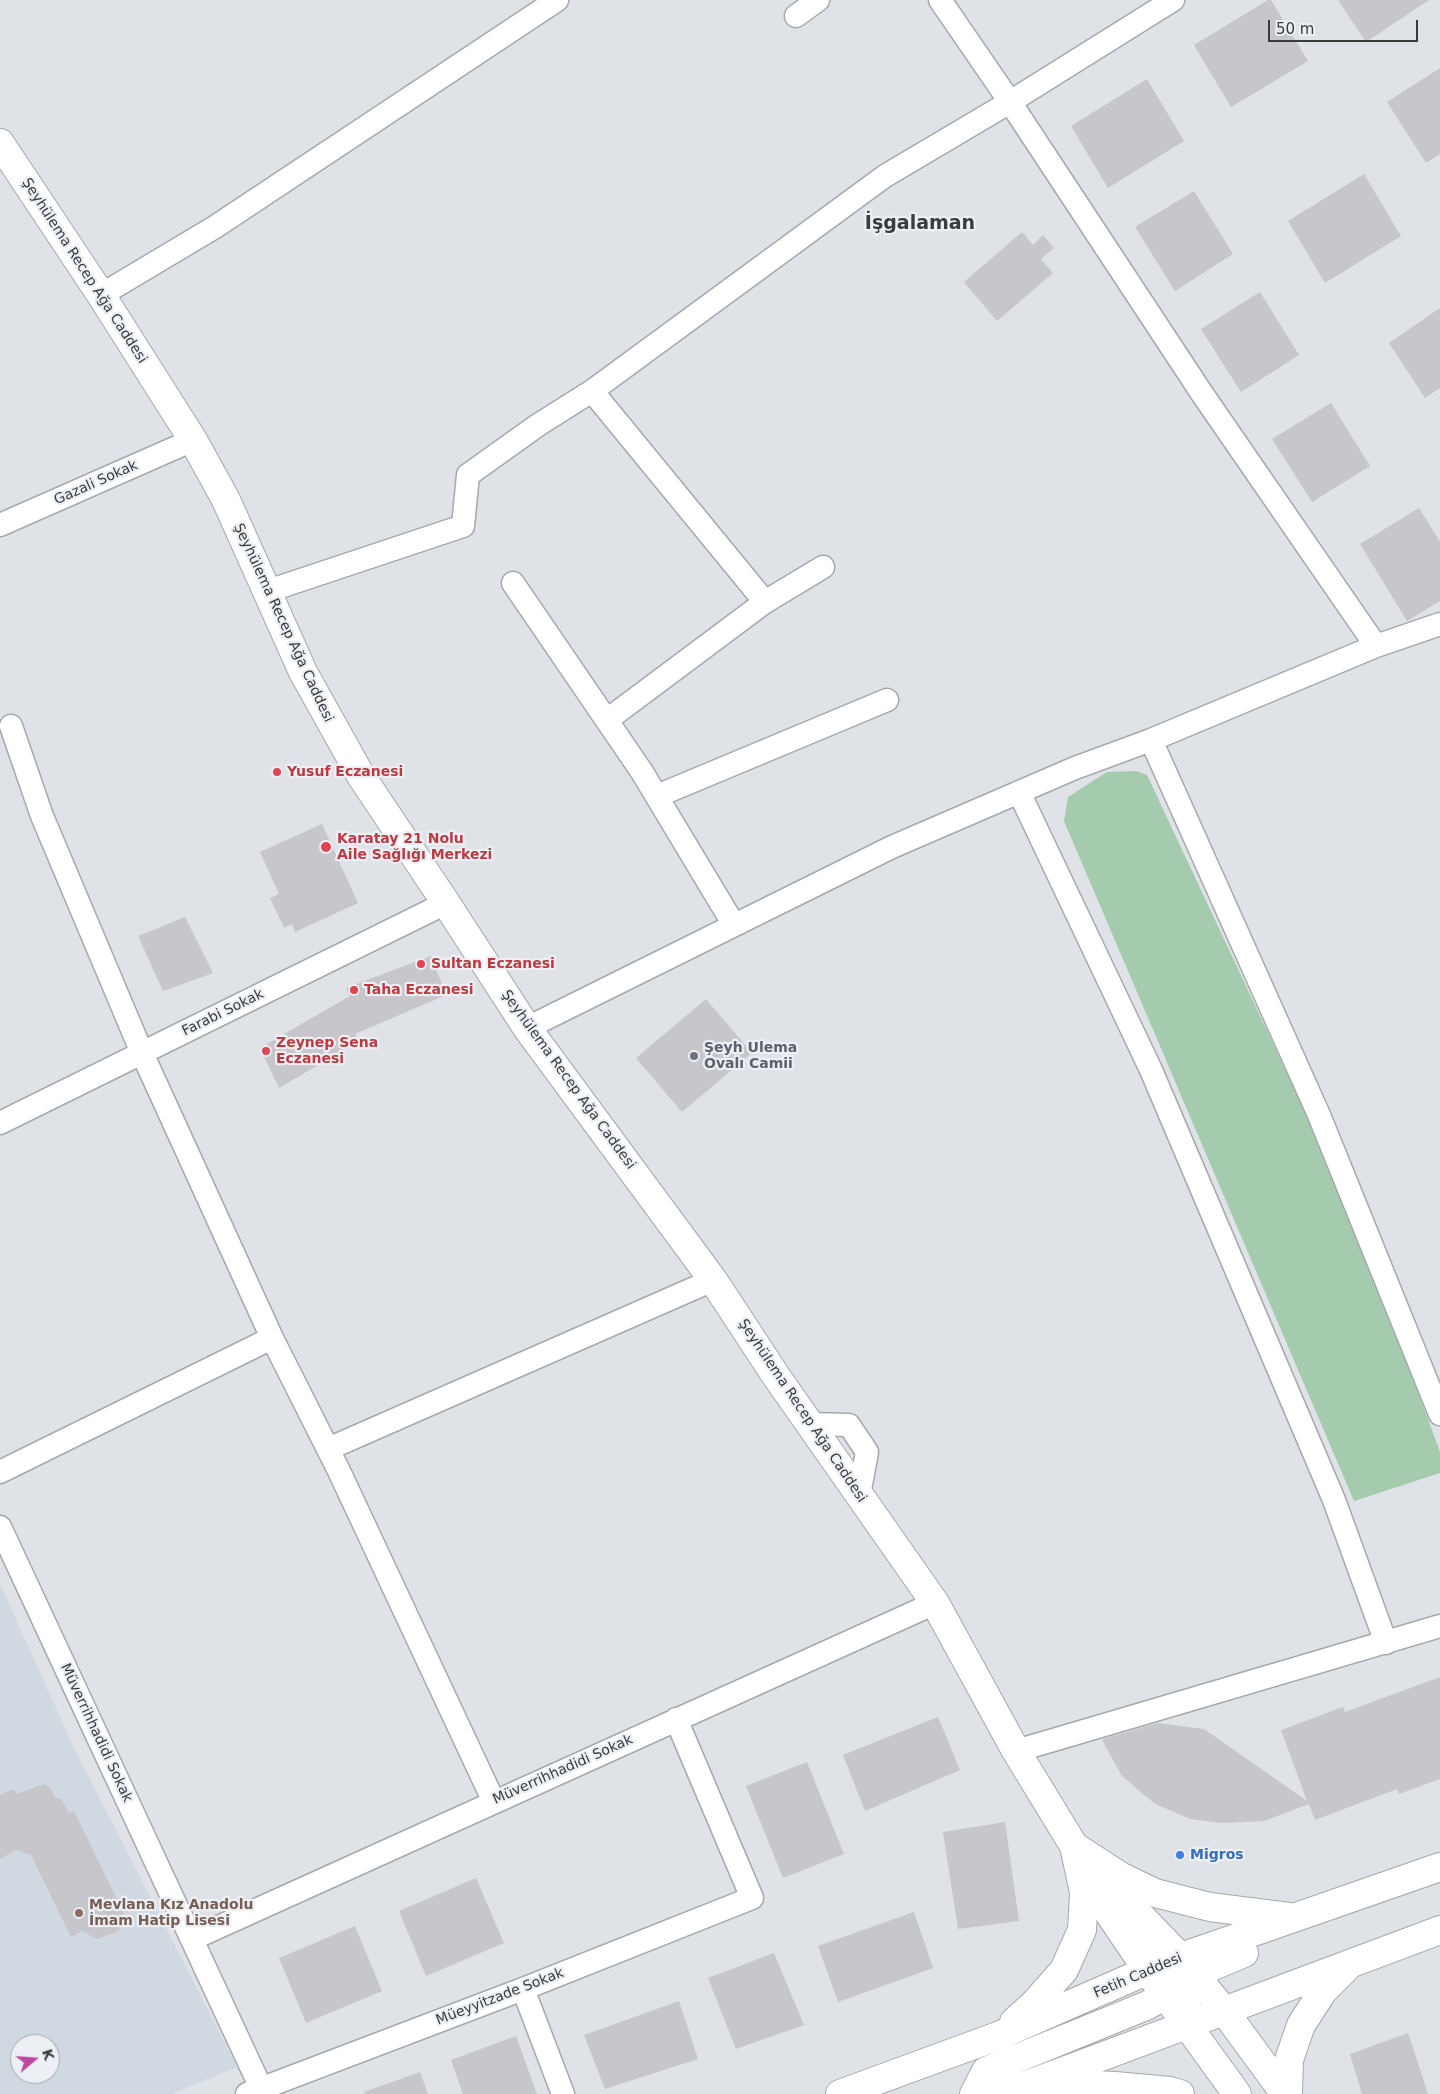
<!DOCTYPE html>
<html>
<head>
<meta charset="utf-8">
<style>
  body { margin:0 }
  #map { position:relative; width:1440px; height:2094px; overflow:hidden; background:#dfe2e6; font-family:"DejaVu Sans",sans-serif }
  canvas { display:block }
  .north { position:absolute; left:10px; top:2034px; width:50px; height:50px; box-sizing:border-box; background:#eceff3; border:1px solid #a5a7aa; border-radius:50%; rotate:72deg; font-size:14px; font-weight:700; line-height:20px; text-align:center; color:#3a3b3d }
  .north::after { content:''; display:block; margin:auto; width:18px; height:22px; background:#bc48a1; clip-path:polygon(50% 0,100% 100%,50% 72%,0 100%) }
  .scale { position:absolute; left:1268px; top:20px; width:150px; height:22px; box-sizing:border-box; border:2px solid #3a3b3d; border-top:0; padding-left:6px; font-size:15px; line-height:18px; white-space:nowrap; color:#3a3b3d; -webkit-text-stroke:4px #eceff3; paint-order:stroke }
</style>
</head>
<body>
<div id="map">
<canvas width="1440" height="2094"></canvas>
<div class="north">K</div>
<div class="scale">50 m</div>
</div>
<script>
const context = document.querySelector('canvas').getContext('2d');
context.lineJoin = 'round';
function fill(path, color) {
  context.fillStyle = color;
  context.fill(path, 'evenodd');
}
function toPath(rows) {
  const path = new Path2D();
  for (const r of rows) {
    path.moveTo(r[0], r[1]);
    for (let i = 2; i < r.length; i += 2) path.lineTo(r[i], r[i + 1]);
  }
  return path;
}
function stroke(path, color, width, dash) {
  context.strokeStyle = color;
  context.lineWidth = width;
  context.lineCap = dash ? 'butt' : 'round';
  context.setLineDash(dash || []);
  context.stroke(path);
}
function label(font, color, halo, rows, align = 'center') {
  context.font = font + ' "DejaVu Sans",sans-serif';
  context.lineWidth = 4.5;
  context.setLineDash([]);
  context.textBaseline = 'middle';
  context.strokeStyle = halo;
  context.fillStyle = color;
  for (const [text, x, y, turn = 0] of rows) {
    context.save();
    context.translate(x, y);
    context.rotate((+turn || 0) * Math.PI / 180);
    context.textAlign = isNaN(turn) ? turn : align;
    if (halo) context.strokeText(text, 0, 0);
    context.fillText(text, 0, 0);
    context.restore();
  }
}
fill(toPath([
  [0,1584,75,1750,237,2067,172,2094,0,2094],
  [20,2044,50,2044,50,2074,20,2074]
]), '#d0d8e2');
fill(toPath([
  [1136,771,1147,775,1300,1101,1374,1272,1440,1452,1440,1473,1354,1501,1064,821,1068,797,1107,772]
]), '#a5cbae');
fill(toPath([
  [1268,0,1271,0,1308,61,1231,107,1194,45],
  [1338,0,1429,0,1366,42],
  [1440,68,1440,154,1426,163,1387,102],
  [1147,79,1184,141,1108,188,1071,126],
  [1364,174,1401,236,1325,283,1288,221],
  [1194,191,1233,254,1175,291,1135,227],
  [1022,232,1033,245,1043,235,1054,248,1041,259,1053,273,997,321,964,282],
  [1260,292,1299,355,1241,392,1201,329],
  [1440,308,1440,388,1425,398,1389,343],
  [1331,403,1370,466,1312,502,1272,439],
  [1419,508,1440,542,1440,601,1407,621,1360,544],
  [322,824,358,903,295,932,292,924,284,928,270,898,279,894,260,852],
  [185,917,213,973,163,991,138,936],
  [431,956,446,995,355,1034,359,1041,279,1088,260,1048,350,996,346,988],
  [706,999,752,1053,682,1112,636,1058],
  [1440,1677,1440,1779,1399,1794,1397,1789,1315,1820,1309,1804,1264,1821,1222,1823,1191,1819,1155,1804,1122,1776,1103,1742,1103,1739,1158,1723,1204,1729,1307,1801,1281,1730,1343,1707,1345,1712],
  [938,1717,960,1770,865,1811,843,1755],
  [807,1762,844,1854,783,1878,746,1786],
  [44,1784,50,1787,55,1798,61,1799,69,1813,74,1811,124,1914,117,1917,122,1925,118,1931,97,1939,82,1931,71,1937,31,1855,17,1850,0,1859,0,1795,14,1789,17,1794],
  [1005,1822,1019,1921,958,1929,943,1832],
  [476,1878,504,1943,426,1976,399,1911],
  [914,1912,933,1968,838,2002,818,1946],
  [355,1926,382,1991,306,2023,279,1958],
  [774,1953,804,2025,736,2049,708,1978],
  [679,2001,698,2059,605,2089,584,2035],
  [1408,2033,1428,2094,1362,2094,1350,2054],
  [516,2036,537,2094,463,2094,451,2060],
  [420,2072,428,2094,365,2094,364,2092]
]), '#c6c6cb');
const street = toPath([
  [940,0,1010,102,1173,0],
  [796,16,818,0],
  [101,295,215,227,557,0],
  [592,391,765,602],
  [0,525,193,440],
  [513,583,642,772,734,925],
  [268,591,463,526,468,475,538,425,592,391,885,176,1010,102,1203,395,1376,646],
  [607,720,765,602,823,567],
  [11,726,42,816,142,1053,272,1338,339,1471,494,1802],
  [1151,740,1319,1115,1440,1414],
  [1019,792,1151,1070,1334,1500,1386,1643],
  [657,796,887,700],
  [527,1028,892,847,1075,768,1151,740,1376,646,1440,624],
  [0,1123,446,903],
  [810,1424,849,1425,867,1452,859,1495],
  [328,1449,713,1280],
  [0,1472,272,1338],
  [0,1527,261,2088],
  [1016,1751,1440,1626],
  [192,1939,935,1603],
  [523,1989,563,2094],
  [247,2094,523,1989,752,1898,676,1719]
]);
const secondary = toPath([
  [0,143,101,295,193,440,226,500,303,672,361,776,446,903,527,1028,713,1280,776,1376,935,1603,1016,1751,1074,1846,1102,1903,1148,1971,1237,2094],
  [1097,1871,1181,1958,1225,2012,1285,2094]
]);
const primary = toPath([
  [1074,1846,1120,1876,1155,1893,1210,1907,1289,1917],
  [1014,2022,1033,2005,1064,1970,1082,1930,1084,1892,1074,1846],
  [1187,2026,1186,1992,1196,1977,1213,1966,1244,1953],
  [1046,2083,1115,2086,1170,2091,1180,2094],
  [840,2094,998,2036,1167,1962,1440,1867],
  [974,2094,986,2071,1148,2005,1165,1995,1171,1980,1167,1962,1156,1935],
  [1002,2094,1440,1930],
  [1288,2094,1289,2060,1301,2025,1323,1991,1346,1968]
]);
stroke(street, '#a5a8ac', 25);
stroke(secondary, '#a5a8ac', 30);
stroke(primary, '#a5a8ac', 30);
stroke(street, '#fff', 22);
stroke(secondary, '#fff', 28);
stroke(primary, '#fff', 28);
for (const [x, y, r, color] of [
  [277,772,5,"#e0444e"],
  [326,847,6,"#e0444e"],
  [421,964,5,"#e0444e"],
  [354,990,5,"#e0444e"],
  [266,1051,5,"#e0444e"],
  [694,1056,5,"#6b7280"],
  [1180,1855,5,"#3f7fe0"],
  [79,1913,5,"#8d6e63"]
]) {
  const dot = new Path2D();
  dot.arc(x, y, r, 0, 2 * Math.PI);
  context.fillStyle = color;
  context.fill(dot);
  stroke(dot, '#eceff3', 2);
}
label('14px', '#3a3b3d', '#eceff3', [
  ["Şeyhülema Recep Ağa Caddesi",84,271,57],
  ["Gazali Sokak",96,483,-24],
  ["Şeyhülema Recep Ağa Caddesi",283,623,65],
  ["Farabi Sokak",223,1013,-26],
  ["Şeyhülema Recep Ağa Caddesi",568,1080,54],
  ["Şeyhülema Recep Ağa Caddesi",802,1411,56],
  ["Müverrihhadidi Sokak",96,1733,65],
  ["Müverrihhadidi Sokak",563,1770,-24],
  ["Fetih Caddesi",1138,1976,-23],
  ["Müeyyitzade Sokak",500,1997,-21]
]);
label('bold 14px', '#be3a42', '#eceff3', [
  ["Yusuf Eczanesi",287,772],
  ["Karatay 21 Nolu",337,839],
  ["Aile Sağlığı Merkezi",337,855],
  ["Sultan Eczanesi",431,964],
  ["Taha Eczanesi",364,990],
  ["Zeynep Sena",276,1043],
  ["Eczanesi",276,1059]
], 'left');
label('bold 14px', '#5b616d', '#eceff3', [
  ["Şeyh Ulema",704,1048],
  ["Ovalı Camii",704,1064]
], 'left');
label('bold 14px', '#366cbe', '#eceff3', [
  ["Migros",1190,1855]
], 'left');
label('bold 14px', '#785e54', '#eceff3', [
  ["Mevlana Kız Anadolu",89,1905],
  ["İmam Hatip Lisesi",89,1921]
], 'left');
label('bold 19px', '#3a3c40', '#eceff3', [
  ["İşgalaman",920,224]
]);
</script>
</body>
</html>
